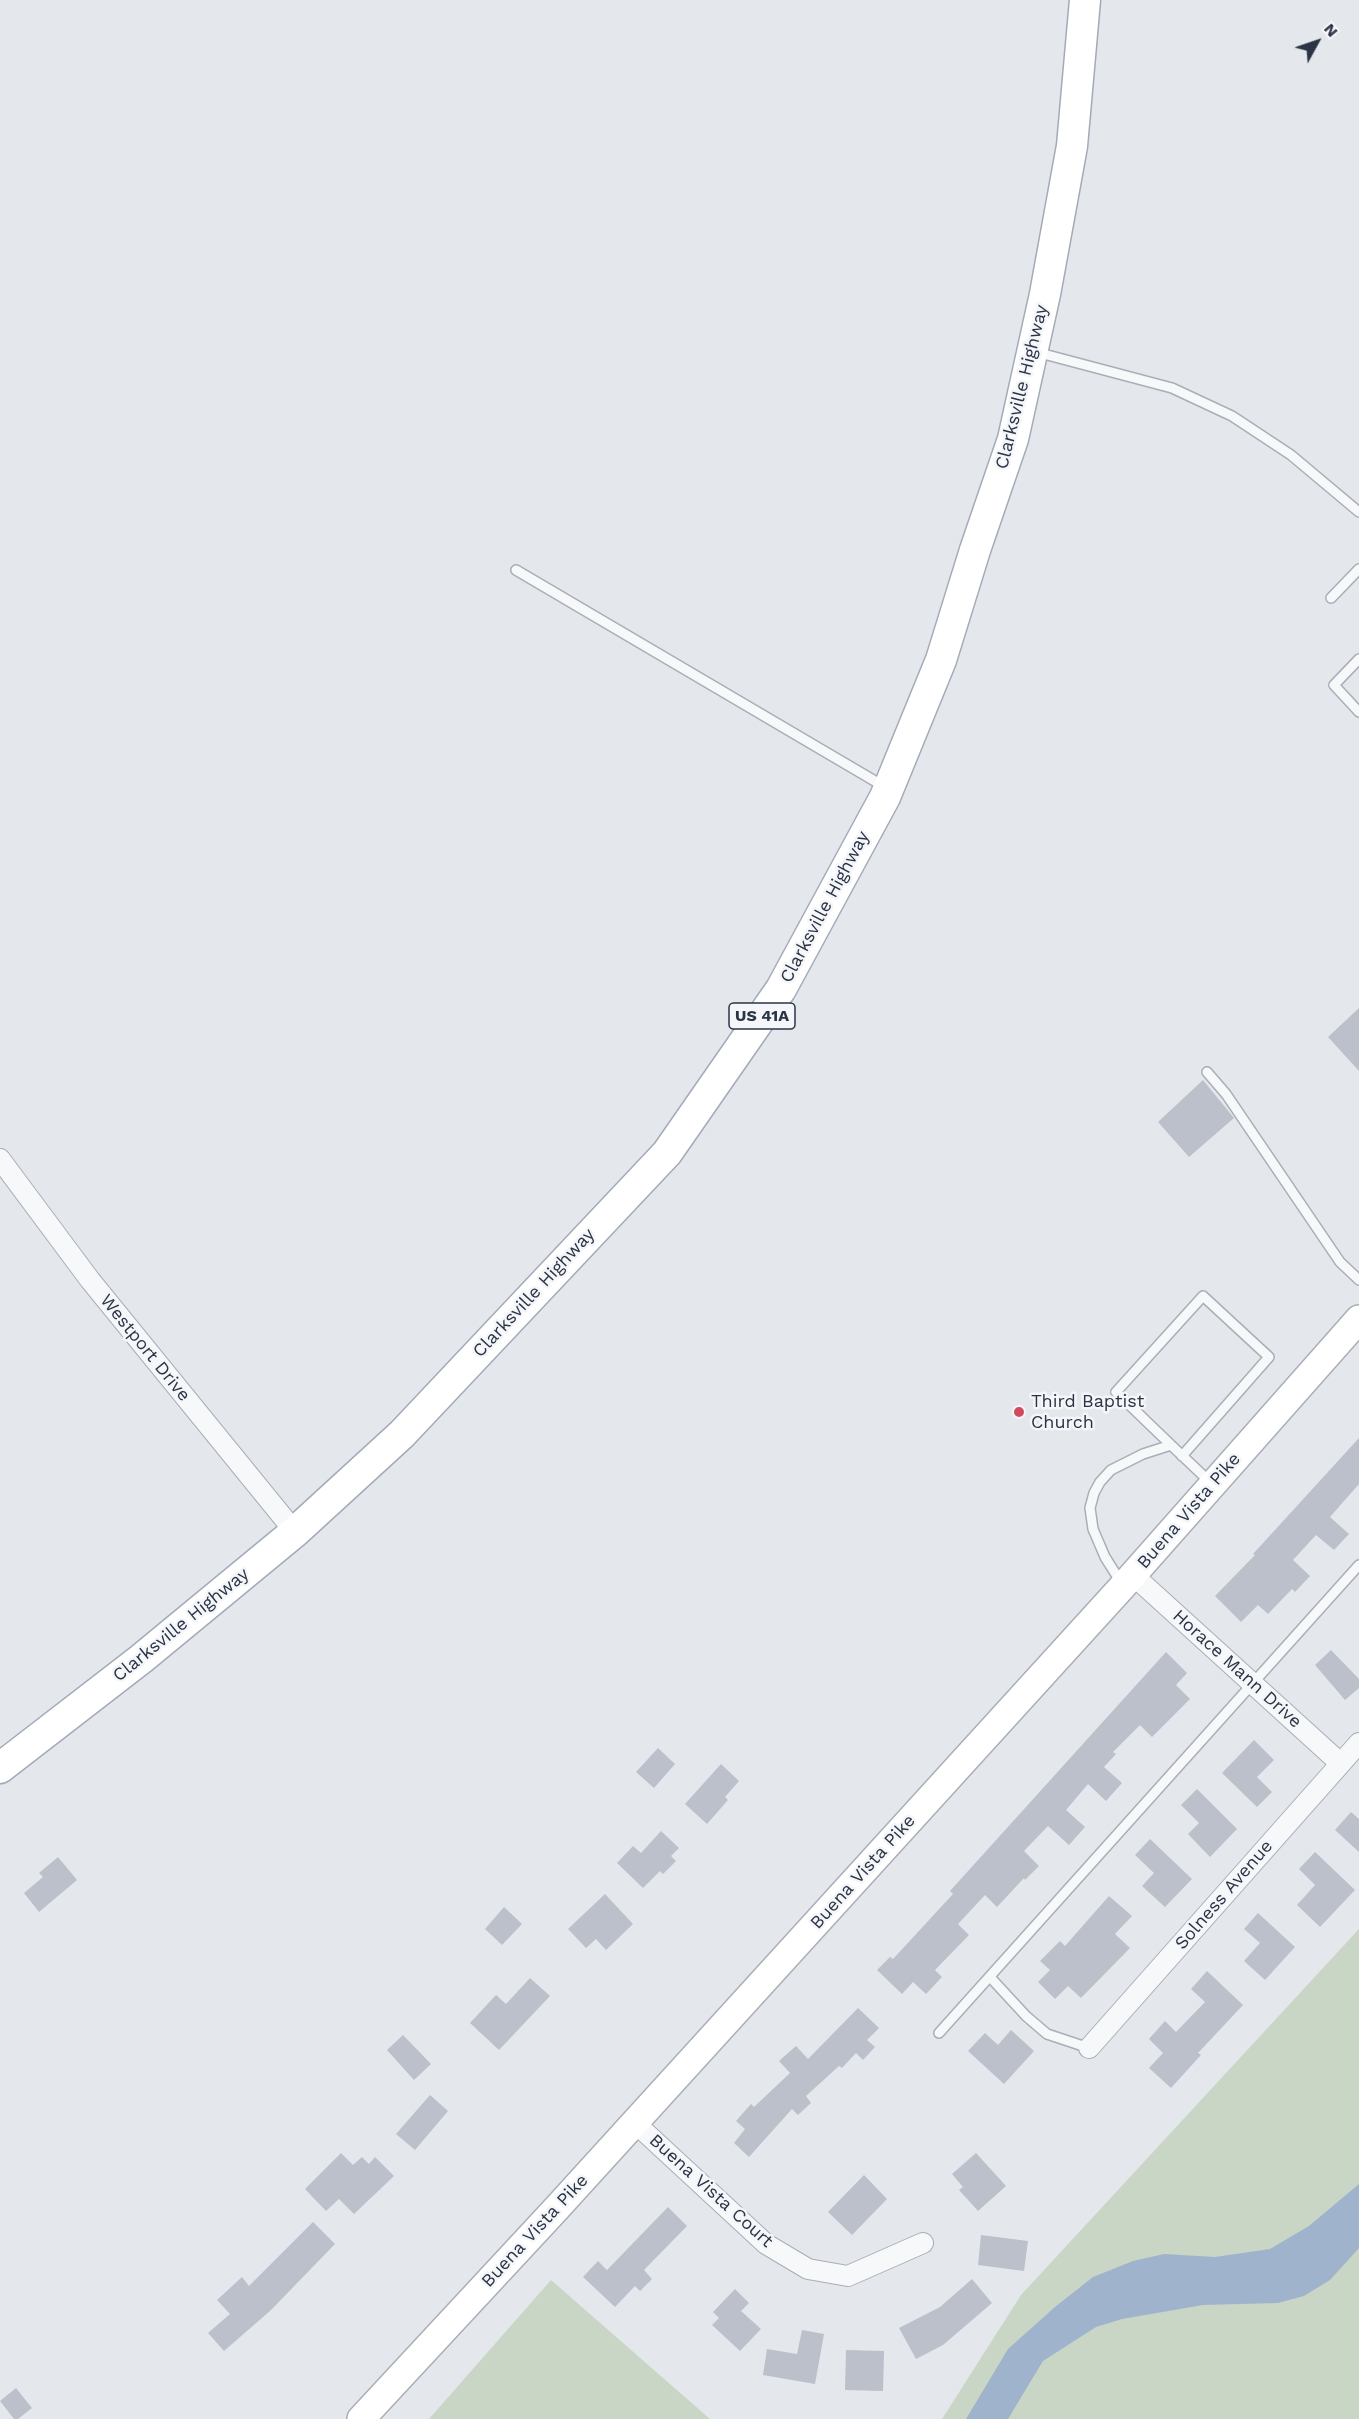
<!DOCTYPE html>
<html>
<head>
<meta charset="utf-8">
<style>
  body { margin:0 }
  #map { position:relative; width:1359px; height:2419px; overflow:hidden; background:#e4e7ec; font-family:"Work Sans",sans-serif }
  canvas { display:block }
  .north { position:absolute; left:1287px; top:12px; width:60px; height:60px; -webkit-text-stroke:4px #f4f6f9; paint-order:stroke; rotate:50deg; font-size:16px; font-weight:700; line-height:24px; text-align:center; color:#2b3445 }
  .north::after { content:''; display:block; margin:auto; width:21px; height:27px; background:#2b3445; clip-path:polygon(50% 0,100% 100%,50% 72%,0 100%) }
</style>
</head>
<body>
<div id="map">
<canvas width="1359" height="2419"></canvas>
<div class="north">N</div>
</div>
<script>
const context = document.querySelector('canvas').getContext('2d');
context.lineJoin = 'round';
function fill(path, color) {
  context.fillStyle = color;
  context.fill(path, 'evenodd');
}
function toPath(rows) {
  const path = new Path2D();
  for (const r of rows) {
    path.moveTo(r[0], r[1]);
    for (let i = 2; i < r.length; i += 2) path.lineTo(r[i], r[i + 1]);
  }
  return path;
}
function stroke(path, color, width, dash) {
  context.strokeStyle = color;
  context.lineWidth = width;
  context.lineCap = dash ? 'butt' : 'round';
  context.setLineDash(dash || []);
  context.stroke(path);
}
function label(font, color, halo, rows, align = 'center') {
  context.font = font + ' "Work Sans",sans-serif';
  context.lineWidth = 5;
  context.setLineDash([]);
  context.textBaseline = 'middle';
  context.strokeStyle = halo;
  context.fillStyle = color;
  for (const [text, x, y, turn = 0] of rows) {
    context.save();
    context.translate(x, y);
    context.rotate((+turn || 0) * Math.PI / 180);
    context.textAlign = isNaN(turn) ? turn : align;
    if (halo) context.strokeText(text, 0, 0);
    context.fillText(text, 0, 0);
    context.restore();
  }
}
fill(toPath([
  [1359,1929,1359,2419,942,2419,1021,2295],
  [551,2280,710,2419,429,2419]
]), '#c9d6c5');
fill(toPath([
  [1359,2184,1359,2248,1330,2280,1304,2296,1278,2303,1203,2305,1122,2319,1096,2327,1043,2361,1008,2419,966,2419,1008,2349,1055,2307,1093,2277,1133,2261,1164,2254,1215,2257,1270,2249,1309,2226]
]), '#9fb4cc');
fill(toPath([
  [1359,1008,1359,1071,1328,1037],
  [1203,1080,1234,1118,1189,1157,1158,1122],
  [1359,1438,1359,1484,1330,1517,1349,1534,1334,1550,1316,1535,1293,1560,1310,1576,1295,1592,1292,1589,1268,1614,1258,1605,1241,1622,1215,1596,1255,1555,1253,1554],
  [1331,1650,1359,1679,1359,1688,1345,1700,1315,1665],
  [1166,1652,1187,1673,1176,1685,1190,1699,1152,1737,1140,1725,1113,1752,1116,1754,1104,1767,1122,1783,1106,1801,1088,1784,1066,1810,1085,1827,1069,1845,1048,1826,1024,1851,1039,1866,1025,1880,1024,1878,997,1907,985,1895,958,1924,969,1935,935,1970,942,1977,926,1994,913,1982,902,1994,877,1970,890,1957,893,1959,953,1894,950,1891],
  [1254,1740,1274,1760,1257,1777,1272,1792,1257,1807,1222,1773],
  [658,1748,675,1764,654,1788,636,1772],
  [721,1764,739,1781,725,1797,728,1800,707,1824,685,1804],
  [1197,1789,1237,1829,1210,1857,1188,1834,1199,1823,1181,1805],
  [1351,1812,1359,1819,1359,1852,1335,1830],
  [661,1831,679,1848,671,1856,676,1861,663,1874,660,1871,643,1888,617,1863,633,1846,641,1853],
  [1150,1839,1192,1879,1165,1907,1142,1886,1154,1873,1135,1855],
  [1315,1852,1355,1890,1320,1927,1297,1905,1315,1885,1299,1869],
  [58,1857,77,1880,39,1912,24,1893,43,1877,39,1873],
  [605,1894,633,1924,606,1950,596,1939,586,1948,568,1929],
  [1109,1896,1132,1916,1115,1934,1130,1948,1081,1998,1068,1986,1055,1999,1038,1982,1050,1970,1040,1961,1060,1941,1065,1946],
  [504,1907,522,1924,502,1945,485,1929],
  [1258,1913,1295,1947,1265,1980,1244,1961,1260,1943,1244,1929],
  [1207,1971,1243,2005,1198,2053,1201,2055,1171,2088,1149,2068,1163,2053,1149,2039,1165,2021,1176,2032,1205,2002,1191,1989],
  [530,1978,550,1996,499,2050,470,2023,496,1995,506,2004],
  [858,2008,879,2028,867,2040,875,2047,863,2060,856,2053,842,2068,839,2066,806,2096,811,2103,798,2115,792,2109,749,2157,734,2143,745,2129,736,2121,751,2104,754,2107,790,2073,779,2061,796,2046,808,2059],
  [1011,2030,1034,2051,1004,2084,968,2051,985,2033,998,2045],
  [403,2035,431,2064,414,2080,387,2050],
  [430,2095,448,2111,415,2150,396,2134],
  [341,2153,353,2165,362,2157,369,2164,375,2157,394,2176,354,2214,339,2199,326,2211,305,2189],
  [976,2153,1006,2186,978,2211,959,2190,963,2187,952,2174],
  [864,2175,887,2199,852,2235,828,2212],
  [668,2207,687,2226,644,2270,652,2279,640,2291,635,2286,615,2307,583,2277,598,2261,607,2270],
  [313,2222,335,2244,271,2310,224,2351,208,2333,230,2314,217,2300,242,2277,249,2286],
  [981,2235,1028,2241,1024,2271,978,2265],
  [972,2279,992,2303,943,2345,916,2359,899,2328,940,2307],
  [735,2289,749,2303,741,2311,761,2329,740,2351,712,2325,719,2318,713,2312],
  [802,2330,824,2334,815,2384,763,2375,767,2349,797,2354],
  [846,2350,884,2351,883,2391,845,2390],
  [16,2388,32,2408,18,2419,14,2419,0,2401]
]), '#bbc0ca');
const service = toPath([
  [1036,352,1172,388,1232,416,1291,455,1359,512],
  [516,570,885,787],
  [1331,598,1359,569],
  [1359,659,1334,685,1359,712],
  [1207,1072,1226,1094,1340,1262,1359,1280],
  [1182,1456,1269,1357,1203,1296,1116,1392,1171,1445,1211,1483],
  [1122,1584,1105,1557,1093,1529,1090,1508,1094,1493,1100,1482,1111,1470,1143,1454,1171,1445],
  [990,1977,1026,2016,1047,2034,1089,2048],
  [939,2033,1359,1565]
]);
const minor = toPath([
  [0,1159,90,1280,295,1532],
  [1133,1575,1340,1763],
  [1089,2048,1359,1743],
  [634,2122,766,2244,808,2269,848,2276,923,2243]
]);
const secondary = toPath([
  [361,2419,556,2209,1123,1586,1359,1319]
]);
const primary = toPath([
  [0,1768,141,1659,295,1532,402,1434,667,1153,781,989,885,797,941,660,975,550,1013,439,1045,294,1072,146,1085,0]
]);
stroke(service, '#a9aeb7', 12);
stroke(minor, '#a9aeb7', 22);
stroke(secondary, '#a9aeb7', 30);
stroke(primary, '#a3abb8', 33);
stroke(service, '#f7f8fa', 9);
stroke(minor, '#f7f8fa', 20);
stroke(secondary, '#fff', 27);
stroke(primary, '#fff', 30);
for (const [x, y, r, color] of [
  [1019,1412,6,"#d1495b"]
]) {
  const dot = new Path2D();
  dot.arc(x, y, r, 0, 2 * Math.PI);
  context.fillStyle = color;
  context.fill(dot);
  stroke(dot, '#f4f6f9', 2);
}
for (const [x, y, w] of [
  [762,1016,66]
]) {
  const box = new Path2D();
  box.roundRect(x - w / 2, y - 13, w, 26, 4.5);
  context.fillStyle = '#f4f6f9';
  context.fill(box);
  stroke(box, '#2b3445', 1.5);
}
label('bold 16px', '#2b3445', null, [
  ["US 41A",762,1016]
]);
label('18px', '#2b3445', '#f4f6f9', [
  ["Clarksville Highway",1022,387,-76],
  ["Clarksville Highway",825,907,-62],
  ["Clarksville Highway",534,1293,-47],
  ["Westport Drive",145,1348,51],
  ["Buena Vista Pike",1189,1511,-49],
  ["Clarksville Highway",181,1625,-39],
  ["Horace Mann Drive",1237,1669,42],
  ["Buena Vista Pike",863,1872,-48],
  ["Solness Avenue",1224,1895,-49],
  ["Buena Vista Court",711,2191,42],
  ["Buena Vista Pike",535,2231,-47]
]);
label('18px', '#2b3445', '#f4f6f9', [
  ["Third Baptist",1031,1402],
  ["Church",1031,1423]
], 'left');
</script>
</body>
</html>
